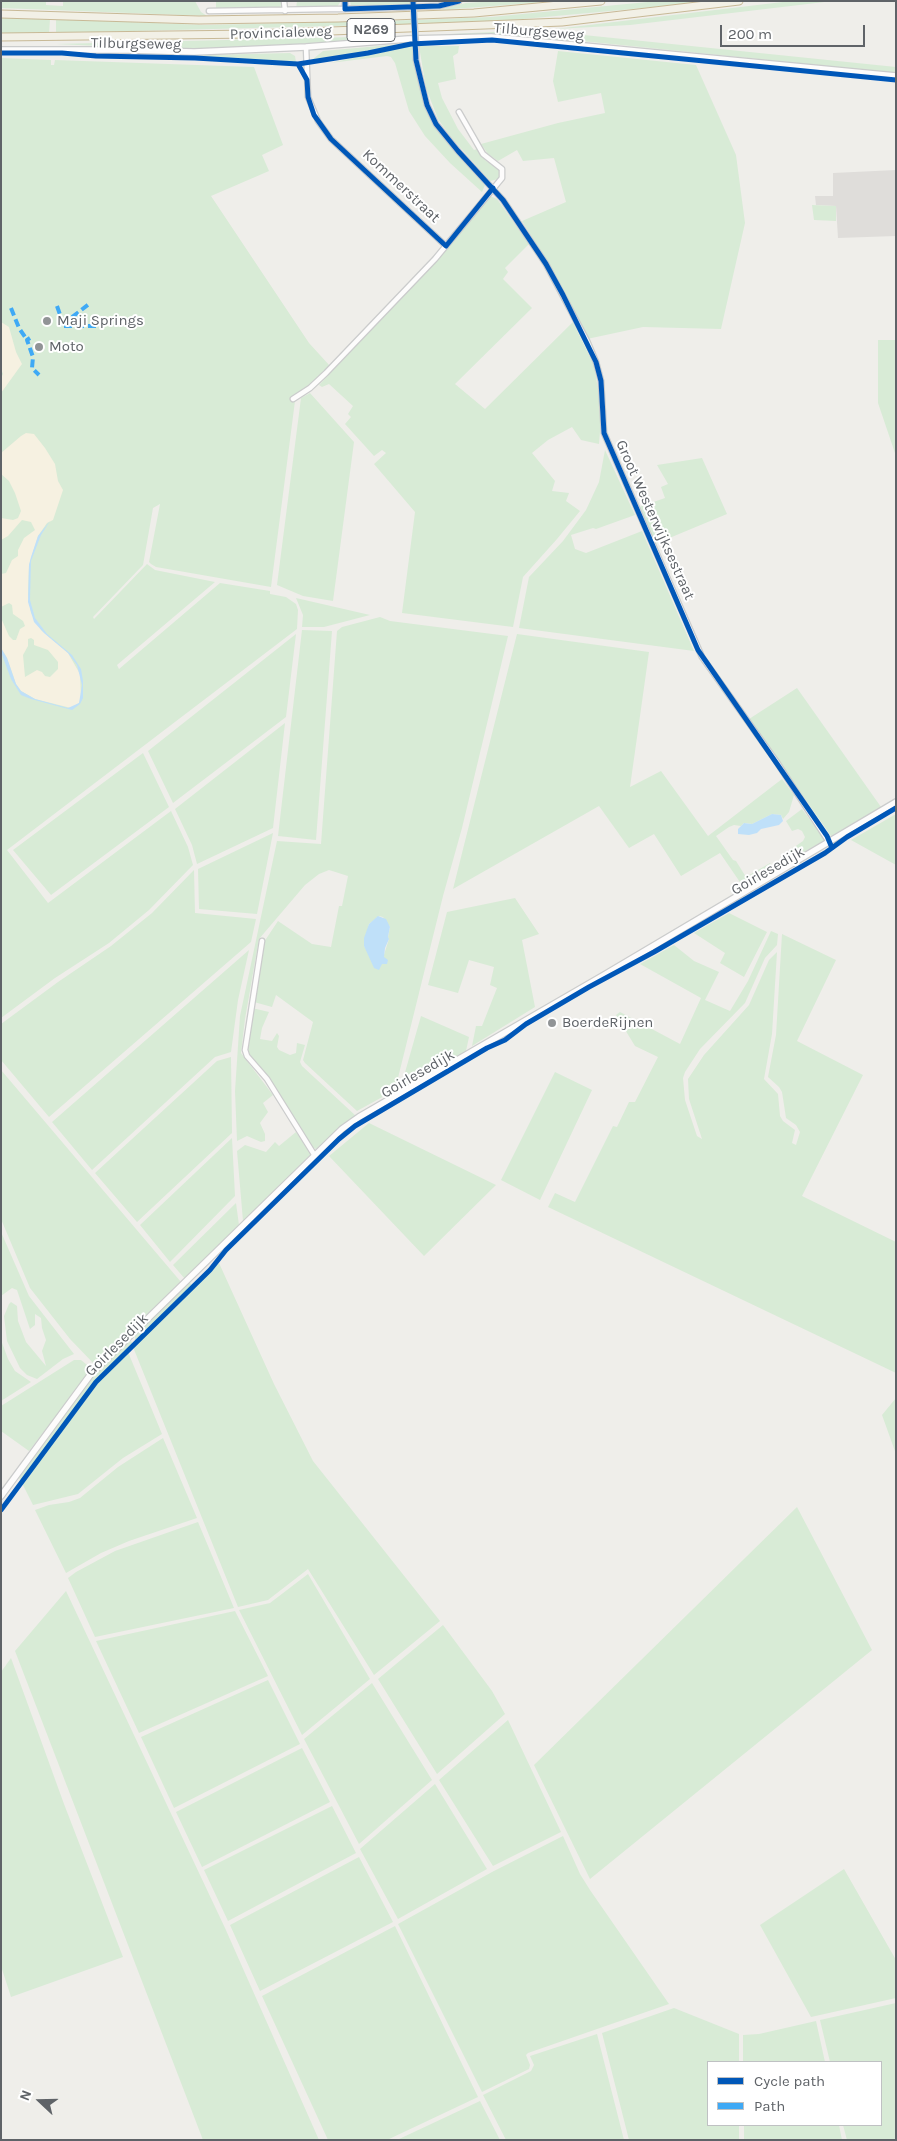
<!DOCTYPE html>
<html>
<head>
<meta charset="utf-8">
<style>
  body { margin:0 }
  #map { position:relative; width:897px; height:2141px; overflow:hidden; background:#efeeea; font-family:Karla,sans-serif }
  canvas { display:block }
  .frame { position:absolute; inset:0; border:2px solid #5f6368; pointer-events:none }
  .legend { position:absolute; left:707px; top:2061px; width:175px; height:65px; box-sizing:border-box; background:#fff; border:1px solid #bfc1c3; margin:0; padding:6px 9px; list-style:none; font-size:15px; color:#5f6368 }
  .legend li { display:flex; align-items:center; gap:10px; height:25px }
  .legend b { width:25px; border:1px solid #bfc1c3 }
  .north { position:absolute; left:15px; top:2076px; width:50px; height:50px; -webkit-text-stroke:4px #fff; paint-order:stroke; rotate:291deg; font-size:14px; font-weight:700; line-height:20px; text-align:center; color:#5f6368 }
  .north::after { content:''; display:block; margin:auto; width:18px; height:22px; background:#5f6368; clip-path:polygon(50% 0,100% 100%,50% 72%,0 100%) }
  .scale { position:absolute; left:720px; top:25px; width:145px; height:22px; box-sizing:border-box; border:2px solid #5f6368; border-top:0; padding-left:6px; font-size:15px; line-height:18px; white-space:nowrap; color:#5f6368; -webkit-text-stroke:4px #fff; paint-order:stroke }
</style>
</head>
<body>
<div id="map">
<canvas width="897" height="2141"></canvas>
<div class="frame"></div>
<ul class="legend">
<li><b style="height:6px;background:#0057b8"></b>Cycle path</li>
<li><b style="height:6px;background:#3fa9f5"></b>Path</li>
</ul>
<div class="north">N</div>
<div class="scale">200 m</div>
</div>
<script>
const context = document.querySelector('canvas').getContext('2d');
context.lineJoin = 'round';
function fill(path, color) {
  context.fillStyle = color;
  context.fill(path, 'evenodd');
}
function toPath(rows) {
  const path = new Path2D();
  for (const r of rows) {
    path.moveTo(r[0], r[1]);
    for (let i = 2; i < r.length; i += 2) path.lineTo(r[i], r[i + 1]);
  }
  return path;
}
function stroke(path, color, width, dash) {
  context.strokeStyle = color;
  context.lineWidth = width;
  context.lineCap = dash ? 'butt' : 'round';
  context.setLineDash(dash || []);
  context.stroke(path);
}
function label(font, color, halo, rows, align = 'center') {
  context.font = font + ' Karla,sans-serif';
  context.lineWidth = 4;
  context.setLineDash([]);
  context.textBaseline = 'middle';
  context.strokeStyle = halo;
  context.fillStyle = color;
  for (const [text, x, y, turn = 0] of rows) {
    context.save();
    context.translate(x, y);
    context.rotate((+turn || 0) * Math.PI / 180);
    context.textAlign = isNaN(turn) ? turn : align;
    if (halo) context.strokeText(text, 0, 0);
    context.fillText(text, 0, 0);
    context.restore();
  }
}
fill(toPath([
  [896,170,896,236,838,238,836,206,816,205,815,196,833,196,833,173]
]), '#dfddda');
fill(toPath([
  [1,1,46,1,46,5,63,6,63,1,195,1,201,12,207,16,1,8],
  [297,1,341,1,337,7,296,9],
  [350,1,410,1,411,4,356,7,351,6],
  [496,1,561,1,439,10,466,3],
  [658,1,720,1,490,22,56,33,56,19,205,25,417,20,491,17],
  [791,1,833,1,630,25,555,29],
  [216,2,281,2,281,5,280,8,216,9],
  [1,17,50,19,49,34,1,34],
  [535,30,896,67,896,73,591,42,500,35,450,34],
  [397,36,277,46,188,50,56,44],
  [401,44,339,57,320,60,314,61,313,59,323,51],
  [413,45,419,85,429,116,449,145,484,182,485,185,482,192,450,163,425,136,409,111,395,63,391,57,387,56,330,63],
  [419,46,459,46,458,53,453,56,456,79,438,83,442,98,458,129,474,150,477,149,485,160,500,171,499,179,490,181,450,136,438,119,426,88],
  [558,51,696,65,736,155,745,223,721,329,643,327,587,339,556,276,522,221,566,202,554,158,523,161,517,150,498,161,488,154,481,144,558,123,605,113,601,93,558,102,553,81],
  [290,53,295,56,296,62,162,56],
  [1,58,51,60,51,65,54,65,55,60,254,67,283,145,262,155,269,171,211,196,309,343,330,366,293,401,295,401,271,587,156,567,151,564,149,562,160,504,153,508,143,565,93,617,94,619,147,564,155,570,215,582,117,665,119,669,220,583,270,591,270,594,286,597,296,604,298,610,297,629,7,850,48,903,171,811,188,847,193,865,149,910,109,943,55,978,1,1018],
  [490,196,497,199,529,244,505,268,508,272,503,279,532,308,455,384,485,409,573,322,594,365,598,389,601,419,599,444,581,440,572,427,548,440,532,453,555,481,552,491,569,493,566,501,580,511,557,539,523,577,513,627,402,613,415,512,374,464,386,453,382,450,374,456,345,424,351,417,348,414,353,406,329,384,322,387,319,385,428,270],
  [812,205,836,206,836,221,814,220],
  [878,340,896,340,896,456,878,403],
  [310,393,354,442,333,601,303,596,277,585,301,398],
  [605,450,635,515,596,529,593,528,571,535,575,549,586,553,642,531,694,651,519,628,529,577,563,541,586,510,599,482],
  [702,458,727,514,655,544,639,507,665,498,661,487,668,484,657,465],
  [296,598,370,615,324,627,302,627,303,615],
  [380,617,390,621,508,636,462,828,443,896,395,1090,357,1111,305,1063,303,1060,313,1022,276,995,272,1007,254,1002,264,942,278,921,312,944,331,947,339,906,342,906,348,876,329,870,319,874,305,885,259,939,245,1019,241,1053,273,1095,263,1103,268,1112,260,1123,265,1134,265,1141,261,1142,247,1136,237,1141,235,1091,240,1016,277,841,321,844,337,631,342,627],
  [379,916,383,917,390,927,388,937,389,939,380,967,364,946,369,924],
  [302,630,332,631,316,840,278,836],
  [296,634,286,717,173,803,148,751],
  [517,634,649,652,630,787,661,771,708,836,782,779,794,795,789,812,783,819,781,815,772,814,752,824,744,823,741,826,734,825,729,827,716,836,733,860,736,861,746,877,770,863,774,870,744,888,720,853,681,876,654,834,629,848,599,806,453,889],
  [797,688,881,807,831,836,749,719],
  [285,723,273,828,197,864,192,845,175,809],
  [143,753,169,807,51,895,13,850],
  [802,809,825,840,790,860,790,850,803,841,805,837,802,831,798,829,792,831,786,821],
  [896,814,896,865,851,840],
  [273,833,257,914,199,909,198,869],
  [194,870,195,913,256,919,251,942,49,1117,1,1060,1,1024,58,982,111,946,152,913],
  [515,898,539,934,522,940,535,1007,472,1046,476,1026,482,1026,497,988,490,985,494,967,469,960,458,993,428,985,447,912],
  [729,913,767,932,744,977,720,963,725,953,694,933],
  [771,931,778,934,777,945,765,958,745,1003,700,1049,685,1072,683,1078,685,1100,697,1136,702,1139,689,1099,688,1079,704,1055,749,1005,769,960,777,952,772,1034,764,1079,778,1094,780,1116,783,1121,795,1130,792,1143,796,1145,800,1132,796,1125,786,1118,782,1092,779,1087,768,1077,776,1035,782,934,836,960,797,1041,863,1075,802,1196,896,1242,896,1373,548,1207,555,1193,575,1202,613,1126,617,1127,629,1102,635,1102,658,1057,635,1046,616,1015,620,1012,680,1044,701,998,640,964,674,945,694,961,719,972,705,1000,730,1011,748,981],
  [249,950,238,1000,231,1052,215,1057,92,1170,52,1122],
  [252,1008,269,1012,262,1028,260,1039,272,1041,277,1033,279,1036,277,1047,279,1050,290,1055,296,1053,297,1043,305,1045,300,1062,302,1066,356,1116,343,1124,316,1149,311,1147,268,1079,251,1060,246,1050],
  [421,1016,469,1037,466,1051,404,1088,402,1083],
  [231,1057,232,1133,137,1222,95,1173,217,1061],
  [1,1070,181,1282,96,1366,70,1339,30,1288,1,1219],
  [555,1072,592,1090,540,1200,501,1180],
  [369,1123,496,1185,424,1256,329,1156],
  [296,1132,311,1154,243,1221,237,1151,245,1145,266,1152,275,1142,279,1146],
  [232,1138,235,1196,170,1262,140,1225],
  [236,1203,239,1225,185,1279,173,1265],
  [1,1232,29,1296,74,1354,63,1359,37,1379,27,1375,20,1368,7,1341,4,1316,9,1304,11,1302,17,1306,18,1321,26,1342,46,1366,42,1351,46,1340,42,1328,41,1318,35,1314,35,1325,30,1329,17,1290,12,1288,1,1296],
  [219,1263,274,1384,313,1461,440,1621,374,1675,308,1569,268,1600,238,1607,133,1347],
  [189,1282,193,1286,135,1342,135,1334],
  [1,1340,8,1359,15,1371,31,1382,1,1401],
  [128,1342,131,1341,133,1344,91,1386,21,1481,18,1476,91,1378],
  [128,1352,162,1434,123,1458,78,1494,33,1505,22,1483,97,1383],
  [74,1360,81,1360,92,1369,29,1451,1,1431,1,1406],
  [896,1398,896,1454,882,1415],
  [163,1438,197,1518,129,1541,101,1553,66,1573,35,1510,49,1505,69,1502,80,1498,118,1467],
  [797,1507,872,1650,590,1879,534,1765],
  [198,1522,234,1608,95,1637,68,1578,76,1572,115,1551],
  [308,1574,370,1679,302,1735,239,1610,270,1603],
  [66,1591,225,1928,319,2140,203,2140,15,1651],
  [235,1611,268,1676,139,1733,96,1641],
  [443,1625,492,1691,505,1714,437,1774,378,1679],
  [11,1658,64,1804,123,1957,11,1997,1,1966,1,1672],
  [268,1680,300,1744,174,1808,141,1737],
  [372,1683,432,1780,359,1844,304,1739],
  [508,1720,561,1832,493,1866,439,1780],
  [302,1748,330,1802,202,1867,176,1812],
  [435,1784,487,1869,398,1919,360,1849],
  [332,1806,356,1853,228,1921,204,1870],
  [563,1836,580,1874,590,1890,669,2004,528,2053,526,2055,530,2065,529,2069,482,2092,398,1924,492,1872],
  [359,1857,393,1922,260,1991,230,1925],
  [844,1869,896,1960,896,1998,811,2017,760,1925],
  [395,1926,478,2097,387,2140,328,2140,262,1996],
  [896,2003,896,2139,847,2140,843,2125,881,2125,881,2062,830,2062,820,2020],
  [674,2008,739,2034,739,2062,708,2062,708,2125,739,2125,739,2140,629,2140,602,2033],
  [816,2021,825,2062,743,2062,743,2035,759,2034],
  [597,2034,624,2140,506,2140,483,2095,531,2071,534,2065,530,2056],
  [480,2101,500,2140,397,2140],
  [744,2125,839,2125,842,2140,744,2140]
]), '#d8ebd6');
fill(toPath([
  [1,322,9,327,16,352,22,364,1,393,1,378,3,374,1,369],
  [26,433,34,434,45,448,55,464,58,481,63,490,53,520,47,523,38,536,29,565,28,594,31,613,41,630,68,653,80,674,81,698,79,703,71,708,35,699,21,691,16,684,7,658,1,648,1,618,9,636,13,640,16,640,20,629,25,626,23,621,13,614,12,605,9,603,1,607,1,574,6,573,12,560,18,556,18,550,24,538,35,530,31,522,22,520,8,536,1,540,1,518,13,520,18,518,21,511,15,493,9,481,1,474,1,453,21,436],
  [31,638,34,640,34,645,48,650,58,662,58,669,50,677,45,676,42,672,37,670,25,677,23,655,28,646,28,639]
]), '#f6f1e1');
fill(toPath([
  [50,521,41,535,31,561,30,600,35,618,47,634,72,655,81,669,83,681,83,698,80,704,72,710,31,699,21,695,11,679,1,652,1,648,7,658,16,684,21,691,35,699,68,708,79,703,82,685,77,665,68,653,44,633,34,622,28,602,29,565,31,557,38,536],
  [772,814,781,815,783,821,779,825,761,829,757,833,749,835,738,834,738,829,744,823,752,824],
  [378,916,386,919,390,927,388,937,389,939,385,948,384,957,388,960,387,964,382,964,379,970,374,968,364,946,364,938,369,924]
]), '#bfe0f9');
const minor = toPath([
  [284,1,285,11],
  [345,1,345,9],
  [209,11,391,8,439,6,459,1],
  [416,46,416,60,422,85,427,105,436,124,458,151,503,200,546,264,587,341,596,362,601,381,604,433,702,657,776,761,829,842],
  [306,47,308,97,318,121,331,139,446,246],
  [293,399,310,388,326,373,435,259,502,178,502,169,483,154,459,112],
  [262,941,245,1050,247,1056,267,1079,315,1156]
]);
const tertiary = toPath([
  [1,50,129,50,194,52,306,47,408,39,491,37,896,76],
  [1,1496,91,1374,342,1129,359,1117,606,974,896,802]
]);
const trunk = toPath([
  [1,14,199,20,338,18,474,13,601,1],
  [1,37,254,34,562,22,739,1]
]);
stroke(minor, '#cbcccc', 7);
stroke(tertiary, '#cbcccc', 8);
stroke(trunk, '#c8b996', 9);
stroke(minor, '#fdfcfc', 4.5);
stroke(tertiary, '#fdfcfc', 5.5);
stroke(trunk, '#f2f0e6', 7);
const minorBridge = toPath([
  [413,1,416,46]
]);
stroke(minorBridge, '#cbcccc', 7, []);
stroke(minorBridge, '#fdfcfc', 4.5);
stroke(toPath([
  [57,306,64,326],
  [11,308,19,328,27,340],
  [64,326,100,326],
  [64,326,71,318,89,304],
  [30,338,27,340,33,357,32,368,39,375]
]), '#3fa9f5', 4, [8, 4]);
stroke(toPath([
  [345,1,345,9,439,6,459,1],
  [413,1,416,60,427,105,436,124,458,151,503,200,546,264,563,295,596,362,601,381,604,433,698,650,827,836,832,848],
  [1,53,62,53,96,56,195,58,298,64,368,53,411,44,492,40,896,80],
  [298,64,307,80,308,97,314,115,331,139,446,246,493,188],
  [1,1510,96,1382,210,1270,226,1250,339,1139,355,1126,487,1048,505,1040,526,1024,589,987,654,952,825,853,847,837,896,808]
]), '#0057b8', 5);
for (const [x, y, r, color] of [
  [47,321,5,"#919496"],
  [39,347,5,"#919496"],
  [552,1023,5,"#919496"]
]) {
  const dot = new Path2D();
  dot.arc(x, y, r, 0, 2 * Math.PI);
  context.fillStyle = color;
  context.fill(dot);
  stroke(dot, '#fff', 2);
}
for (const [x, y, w] of [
  [371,30,48]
]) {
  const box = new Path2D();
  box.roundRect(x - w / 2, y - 11.5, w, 23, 4);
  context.fillStyle = '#fff';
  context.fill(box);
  stroke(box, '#5f6368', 1);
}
label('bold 14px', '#5f6368', null, [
  ["N269",371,30]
]);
label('15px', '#5f6368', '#fff', [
  ["Tilburgseweg",539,32,5],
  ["Provincialeweg",281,33,-2],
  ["Tilburgseweg",136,44,1],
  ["Kommerstraat",401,186,43],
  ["Groot Westerwijksestraat",655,520,66],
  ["Goirlesedijk",768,871,-30],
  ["Goirlesedijk",418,1074,-30],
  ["Goirlesedijk",117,1345,-45]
]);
label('15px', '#5f6368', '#fff', [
  ["Maji Springs",57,321],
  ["Moto",49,347],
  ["BoerdeRijnen",562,1023]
], 'left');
</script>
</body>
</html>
